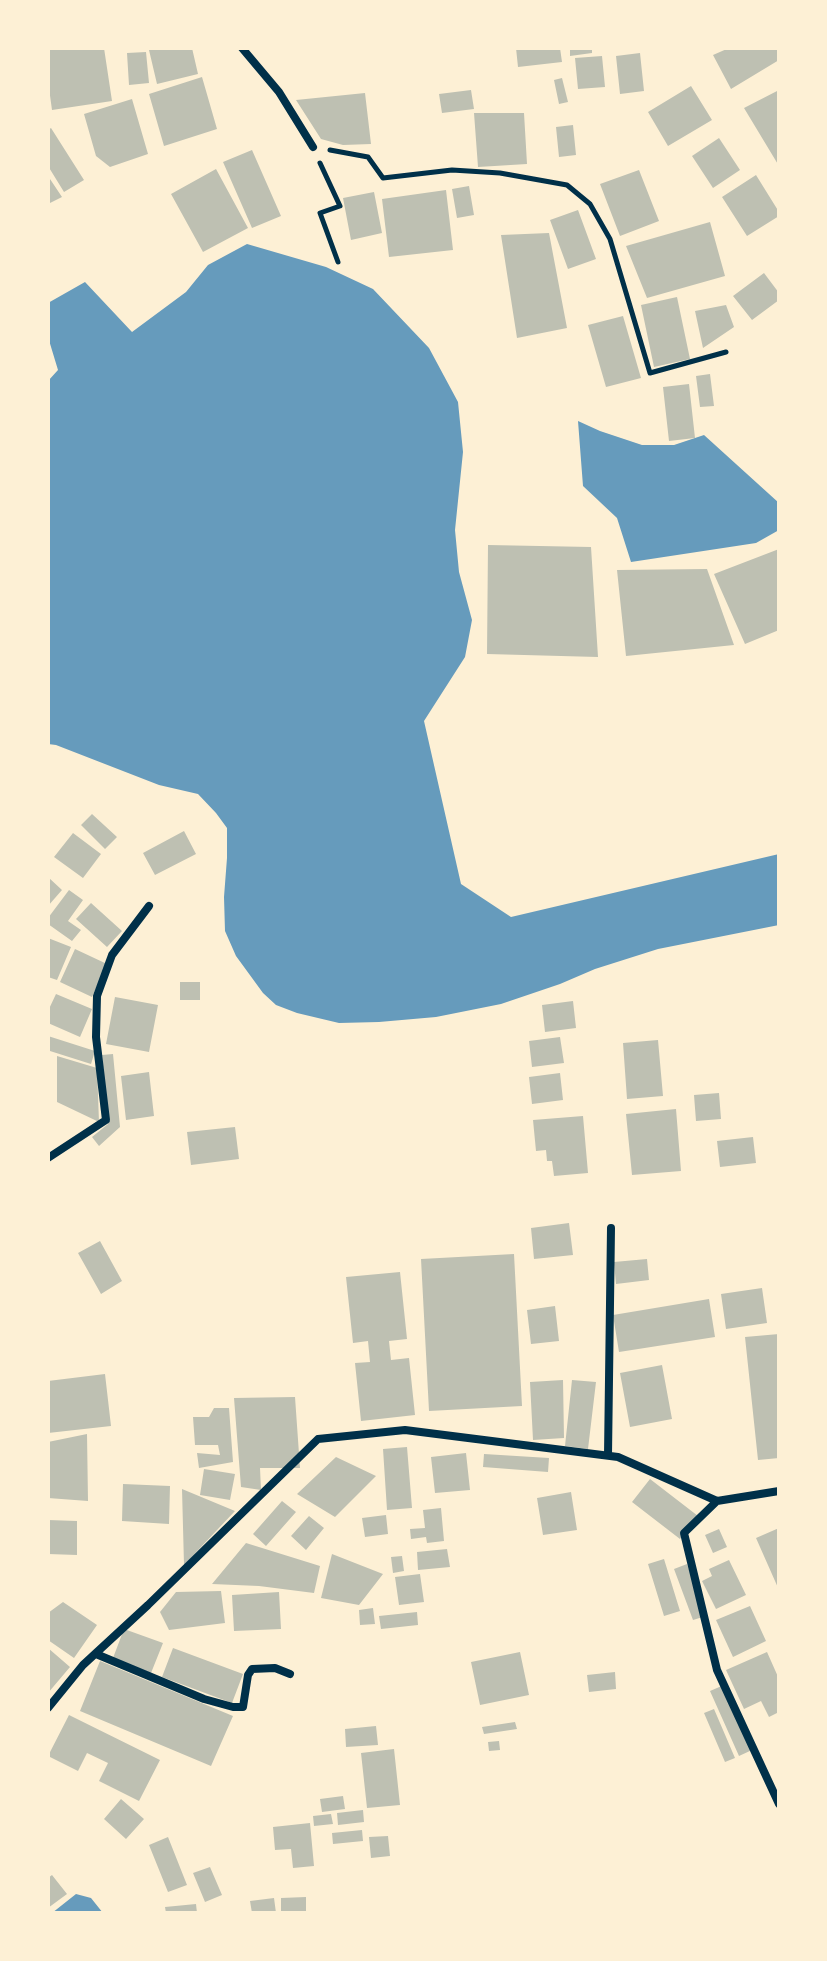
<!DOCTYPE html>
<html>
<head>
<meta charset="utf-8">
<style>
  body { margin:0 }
  #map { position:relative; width:827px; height:1961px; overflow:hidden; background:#fdf0d5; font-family:"Source Sans 3",sans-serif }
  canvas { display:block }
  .frame { position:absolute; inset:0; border:50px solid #fdf0d5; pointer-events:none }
</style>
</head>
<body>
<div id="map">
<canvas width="827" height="1961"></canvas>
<div class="frame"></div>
</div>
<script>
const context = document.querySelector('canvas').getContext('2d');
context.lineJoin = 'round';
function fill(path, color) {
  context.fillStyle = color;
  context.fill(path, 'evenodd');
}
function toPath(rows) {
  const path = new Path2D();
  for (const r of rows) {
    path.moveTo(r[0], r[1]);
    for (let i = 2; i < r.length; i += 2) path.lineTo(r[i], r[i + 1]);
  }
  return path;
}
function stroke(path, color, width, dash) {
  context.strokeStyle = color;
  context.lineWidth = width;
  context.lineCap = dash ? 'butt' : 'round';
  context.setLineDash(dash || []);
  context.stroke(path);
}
fill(toPath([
  [247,244,326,267,373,289,429,348,458,402,463,452,455,530,459,572,472,620,465,657,424,721,461,884,511,917,779,854,779,925,658,949,595,969,560,984,501,1004,436,1017,379,1022,339,1023,297,1013,276,1005,263,993,236,956,225,931,224,897,227,858,227,828,216,813,198,794,159,785,56,745,48,744,48,381,58,370,48,337,48,303,85,282,132,332,186,292,208,265],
  [578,421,600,431,642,445,674,445,704,435,779,503,779,530,756,543,631,562,617,518,583,486],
  [76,1894,91,1898,103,1913,52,1913]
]), '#669bbc');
fill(toPath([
  [48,48,104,48,112,101,52,110,48,81],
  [158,48,192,48,198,74,157,84,149,50],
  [516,48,560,48,562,62,518,67],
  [570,48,592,48,592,53,570,56],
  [729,48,779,48,779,60,731,89,713,55],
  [146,52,149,83,129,85,127,53],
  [640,53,644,91,620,94,616,56],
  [602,56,605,87,578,89,575,58],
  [202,77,217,129,164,146,149,94],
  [562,78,568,102,559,104,554,80],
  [691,86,712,120,668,146,648,112],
  [471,90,474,109,442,113,439,94],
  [779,90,779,166,744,108],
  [365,93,371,144,343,145,321,139,296,100],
  [132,99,148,154,110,167,96,156,84,114],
  [474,113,524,113,527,164,478,167],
  [573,125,576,155,559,157,556,127],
  [51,128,84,180,64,192,48,166,48,130],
  [719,138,740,170,713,188,692,156],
  [252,150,281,216,252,228,223,162],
  [216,169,248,228,203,252,171,194],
  [639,170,659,221,620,236,600,184],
  [756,175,779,212,779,216,747,236,722,197],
  [48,176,62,197,48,204],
  [469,186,474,215,457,218,452,189],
  [446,190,453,250,389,257,382,199],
  [374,192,382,233,351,240,343,198],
  [578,210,596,259,568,269,550,220],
  [710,222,725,276,647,298,626,246],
  [549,233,567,328,517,338,501,235],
  [764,273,779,293,779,300,752,320,733,296],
  [677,297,690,359,654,367,641,305],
  [726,305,734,327,703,348,695,311],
  [623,316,641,378,606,387,588,325],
  [710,374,714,406,700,407,696,376],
  [689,384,695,438,669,441,663,387],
  [488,545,591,547,598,657,487,654],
  [779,549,779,630,745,644,714,574],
  [707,569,734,645,626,656,617,570],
  [92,814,117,837,105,849,81,825],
  [184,831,196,854,155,875,143,853],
  [73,833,101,854,83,878,54,857],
  [48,877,62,890,48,906],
  [69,890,83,900,68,921,81,930,72,941,48,924,48,918],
  [91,903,122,931,107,947,76,919],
  [48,938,71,947,57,980,48,977],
  [75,949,107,964,92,997,60,982],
  [180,982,200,982,200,1000,180,1000],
  [56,994,92,1009,80,1037,48,1023,48,1011],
  [115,997,158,1005,149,1052,106,1044],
  [573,1001,576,1028,545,1032,542,1005],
  [48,1036,95,1051,91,1064,50,1051,48,1056],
  [560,1037,564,1063,532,1067,529,1041],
  [658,1040,663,1096,627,1099,623,1043],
  [113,1054,120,1127,99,1146,92,1137,108,1124,102,1055],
  [57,1056,97,1068,99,1122,57,1102],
  [149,1072,154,1116,126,1120,121,1076],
  [560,1073,563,1100,532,1104,529,1077],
  [719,1093,721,1119,696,1121,694,1095],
  [676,1109,681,1171,632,1175,626,1114],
  [583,1116,588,1173,554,1176,552,1161,547,1161,546,1150,536,1151,533,1120],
  [235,1127,239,1159,191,1165,187,1132],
  [753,1137,756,1163,720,1167,717,1141],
  [569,1223,573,1255,534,1259,531,1228],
  [100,1241,122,1281,101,1294,78,1253],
  [514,1254,522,1406,429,1411,421,1259],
  [647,1259,649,1280,616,1284,614,1262],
  [400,1272,407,1339,389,1341,391,1360,409,1358,415,1415,361,1421,355,1363,370,1362,368,1341,353,1343,346,1277],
  [762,1288,767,1323,726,1329,721,1294],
  [709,1299,715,1337,619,1352,613,1315],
  [555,1306,559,1341,531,1344,527,1310],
  [779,1334,779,1458,758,1460,745,1337],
  [662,1365,672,1419,630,1427,620,1373],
  [105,1374,111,1426,48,1433,48,1381],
  [563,1380,564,1438,533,1440,530,1382],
  [572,1380,596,1382,588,1449,565,1446],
  [295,1397,300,1468,260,1468,261,1490,241,1487,234,1398],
  [214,1408,229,1408,233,1462,199,1468,197,1453,220,1455,218,1445,195,1445,193,1417,209,1417],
  [87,1434,88,1501,48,1498,48,1442],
  [407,1447,412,1508,387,1510,383,1449],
  [466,1453,470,1490,435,1493,431,1457],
  [484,1454,549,1458,548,1472,483,1467],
  [336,1457,376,1476,335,1517,297,1494],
  [204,1469,235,1474,230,1500,200,1495],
  [650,1479,698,1516,680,1539,632,1502],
  [123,1484,170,1486,169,1524,122,1521],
  [182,1489,235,1511,184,1565],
  [571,1492,577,1530,543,1535,537,1498],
  [282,1501,296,1512,266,1546,253,1534],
  [441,1508,444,1541,427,1543,426,1537,411,1539,410,1529,425,1528,423,1510],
  [386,1515,388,1534,365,1537,362,1518],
  [309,1516,324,1528,306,1550,291,1536],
  [48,1520,77,1521,77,1555,48,1554],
  [779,1528,779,1590,756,1538],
  [719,1529,727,1547,713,1553,705,1535],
  [246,1543,320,1566,314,1593,259,1586,212,1584],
  [447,1549,450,1567,418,1570,417,1552],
  [332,1554,383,1574,359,1605,321,1598],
  [402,1556,404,1571,393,1573,391,1557],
  [664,1559,680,1611,664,1616,648,1564],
  [729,1560,746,1595,716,1609,702,1581,712,1576,709,1569],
  [687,1564,706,1616,693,1620,674,1569],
  [420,1574,424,1602,399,1605,395,1577],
  [221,1591,225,1623,169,1630,160,1612,176,1592],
  [279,1592,281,1629,234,1631,232,1595],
  [63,1602,97,1625,74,1658,48,1640,48,1613],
  [750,1606,766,1641,733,1657,716,1620],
  [373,1608,375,1624,360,1625,359,1610],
  [417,1612,418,1625,381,1629,379,1616],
  [124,1629,163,1643,151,1673,113,1658],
  [48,1648,70,1667,48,1693],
  [173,1648,243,1674,232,1703,162,1677],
  [520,1652,529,1695,480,1705,471,1662],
  [767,1652,779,1679,779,1712,769,1717,761,1701,744,1709,726,1670],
  [100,1661,233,1716,211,1766,80,1711],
  [615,1672,616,1689,589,1692,587,1675],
  [724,1685,752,1750,739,1756,710,1691],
  [714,1709,735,1758,725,1762,704,1713],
  [69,1715,160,1760,139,1801,99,1781,108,1763,87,1753,78,1771,48,1756],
  [515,1722,517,1729,484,1734,482,1727],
  [376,1726,378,1745,346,1747,345,1729],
  [499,1741,500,1750,489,1751,488,1742],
  [394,1749,400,1805,367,1808,361,1753],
  [343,1796,345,1809,322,1812,320,1799],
  [121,1799,144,1819,126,1839,104,1819],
  [363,1810,364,1822,338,1825,337,1813],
  [331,1814,333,1824,314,1826,313,1816],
  [310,1823,314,1866,293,1868,291,1849,275,1850,273,1827],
  [362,1830,363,1841,333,1844,332,1833],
  [388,1836,390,1856,371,1858,369,1837],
  [168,1837,187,1885,168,1892,149,1845],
  [210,1867,222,1895,205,1902,193,1873],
  [52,1875,67,1894,48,1908,48,1878],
  [306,1897,306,1913,281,1913,281,1898],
  [274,1898,276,1913,252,1913,250,1901],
  [196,1904,197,1913,166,1913,165,1907]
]), '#bec0b2');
stroke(toPath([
  [330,150,368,157,383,178,452,170,500,173,567,185,590,204,610,239,650,373,726,352],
  [320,163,340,206,320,213,338,262]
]), '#003049', 5);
stroke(toPath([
  [242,48,279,92,313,147],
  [48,1158,106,1120,96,1037,97,996,112,955,149,906],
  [608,1455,611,1228],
  [717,1501,684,1533,717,1670,779,1804],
  [96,1654,204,1699,233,1707,243,1707,248,1675,252,1669,275,1668,290,1674],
  [48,1708,83,1665,148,1605,318,1439,405,1430,618,1457,717,1501,779,1491]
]), '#003049', 8);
</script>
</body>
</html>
